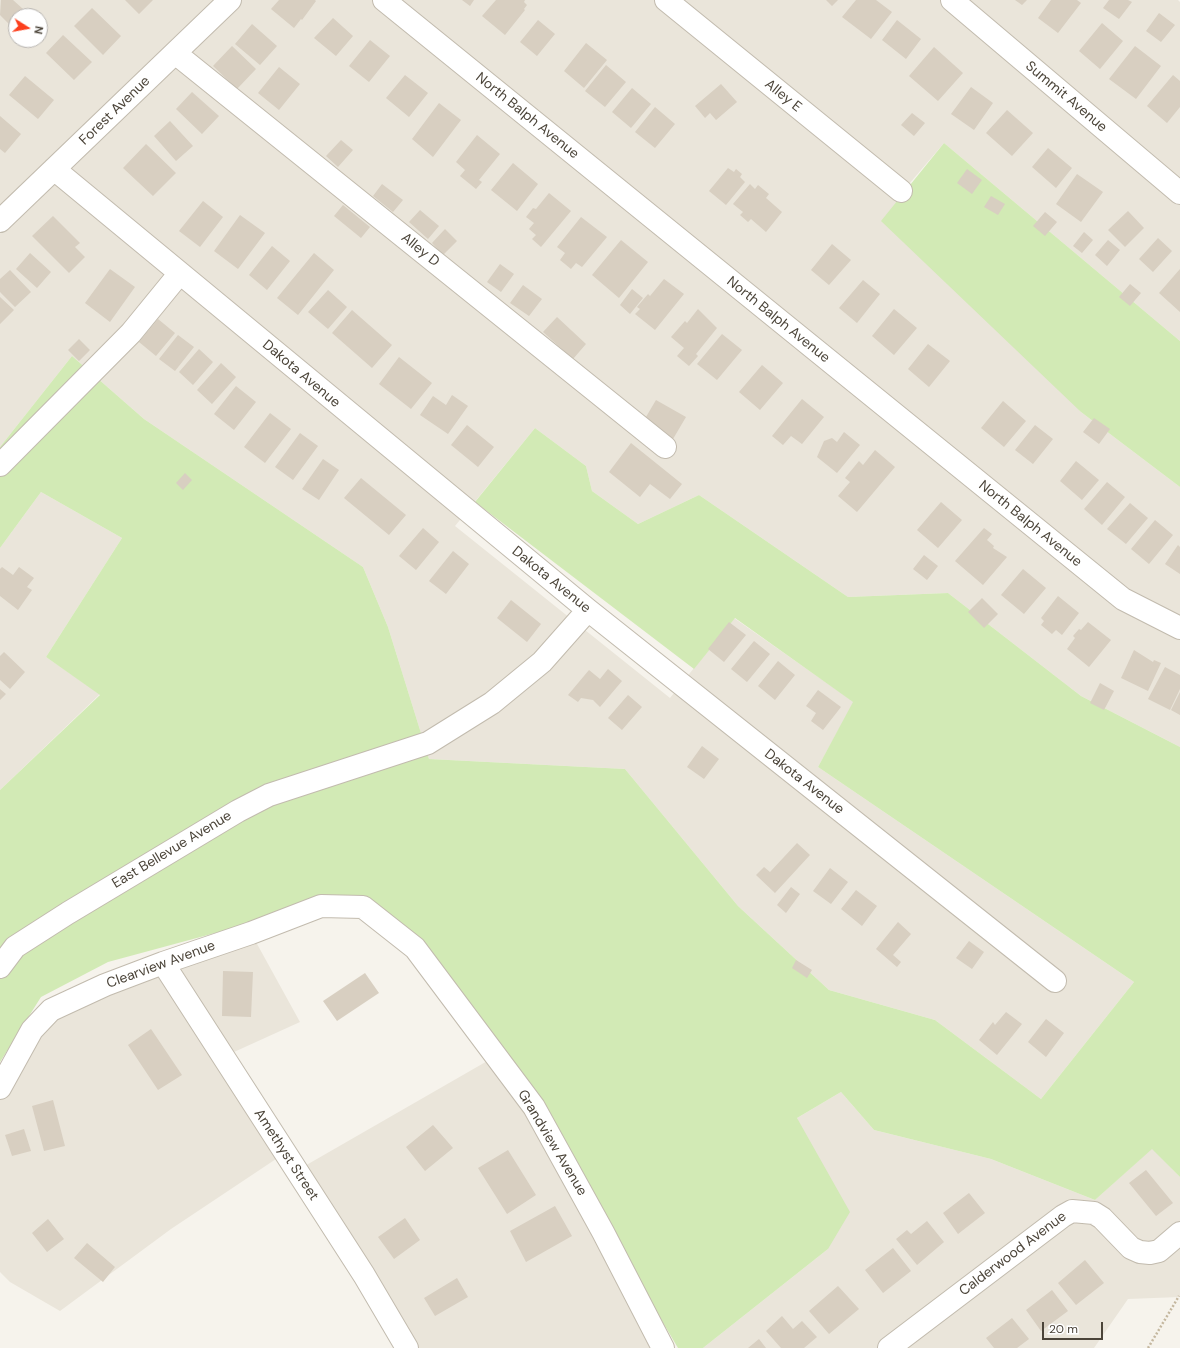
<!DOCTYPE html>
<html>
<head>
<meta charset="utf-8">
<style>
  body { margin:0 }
  #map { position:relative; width:1180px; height:1348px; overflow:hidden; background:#f6f3ec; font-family:"DM Sans",sans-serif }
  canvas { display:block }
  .north { position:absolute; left:8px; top:8px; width:40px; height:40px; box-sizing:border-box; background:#fff; border:1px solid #b7b4b0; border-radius:50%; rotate:101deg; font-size:11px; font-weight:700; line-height:16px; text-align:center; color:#4b4439 }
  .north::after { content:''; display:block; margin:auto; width:14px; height:18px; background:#fc3f1d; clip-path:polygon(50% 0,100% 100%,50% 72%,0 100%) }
  .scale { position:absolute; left:1042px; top:1322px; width:61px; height:18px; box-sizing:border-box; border:2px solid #4b4439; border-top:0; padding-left:5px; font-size:12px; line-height:14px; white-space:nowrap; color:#4b4439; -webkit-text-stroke:3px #fff; paint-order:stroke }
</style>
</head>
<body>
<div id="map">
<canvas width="1180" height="1348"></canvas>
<div class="north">N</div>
<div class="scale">20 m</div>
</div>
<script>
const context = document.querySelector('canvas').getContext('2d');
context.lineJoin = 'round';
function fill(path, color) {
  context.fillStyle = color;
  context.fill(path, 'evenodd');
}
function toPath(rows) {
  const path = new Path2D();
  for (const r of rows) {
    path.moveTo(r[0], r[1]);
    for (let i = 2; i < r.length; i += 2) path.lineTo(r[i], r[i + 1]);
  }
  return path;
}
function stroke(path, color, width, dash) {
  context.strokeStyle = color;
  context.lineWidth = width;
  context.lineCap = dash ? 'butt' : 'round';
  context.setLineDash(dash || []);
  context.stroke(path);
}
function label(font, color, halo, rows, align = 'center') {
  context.font = font + ' "DM Sans",sans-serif';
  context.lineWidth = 3;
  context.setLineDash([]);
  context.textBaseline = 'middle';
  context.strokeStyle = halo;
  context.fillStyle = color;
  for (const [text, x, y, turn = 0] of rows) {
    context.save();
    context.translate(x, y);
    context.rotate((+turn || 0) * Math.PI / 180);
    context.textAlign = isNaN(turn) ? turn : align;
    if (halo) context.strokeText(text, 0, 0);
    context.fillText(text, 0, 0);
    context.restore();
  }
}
fill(toPath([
  [0,0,1178,0,1180,2,1180,341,944,143,909,184,1081,412,1180,487,1180,747,1081,696,948,593,848,597,699,495,638,524,592,491,586,466,535,428,455,526,670,698,734,618,854,702,818,767,1134,982,1041,1099,935,1020,829,990,738,906,625,769,429,759,388,627,363,567,144,419,72,356,0,447],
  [16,16,40,16,40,40,16,40],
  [41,492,122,538,46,657,100,694,0,790,0,548],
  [251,933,300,1022,223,1057,285,1153,171,1229,60,1311,10,1282,0,1272,0,1088,51,1010],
  [496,1056,663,1348,407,1348,296,1171],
  [841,1092,874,1130,991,1159,1095,1200,1152,1148,1180,1177,1180,1297,1128,1299,1094,1348,703,1348,828,1249,797,1118]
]), '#eae5da');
fill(toPath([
  [944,143,1180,341,1180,487,1081,412,881,221],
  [72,356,144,419,363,567,388,627,429,759,625,769,738,906,829,990,935,1020,1041,1099,1134,982,818,767,853,702,735,618,694,669,475,502,535,428,586,466,592,491,638,524,699,495,848,597,948,593,1081,696,1180,747,1180,1177,1152,1149,1095,1200,991,1159,874,1130,841,1092,797,1118,850,1212,828,1249,703,1348,678,1348,603,1221,544,1104,373,905,352,896,108,962,41,997,0,1062,0,790,100,695,46,657,122,538,41,492,0,548,0,447]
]), '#d2eab5');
fill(toPath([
  [1,0,13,0,23,9,9,24,0,15],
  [125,0,153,0,139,14],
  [279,0,315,0,316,1,302,20,301,19,294,28,271,9],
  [462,0,474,0,470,6],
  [496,0,525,0,524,2,527,5,524,9,525,10,505,35,482,16],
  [826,0,838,0,832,6],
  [856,0,876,0,892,12,871,39,842,17],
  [1015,0,1027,0,1022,5],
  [1051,0,1077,0,1081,3,1058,33,1038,18],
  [1109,0,1128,0,1132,2,1119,19,1103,8],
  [92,8,121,36,103,55,74,26],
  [1159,13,1175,25,1161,42,1146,31],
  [333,18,353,36,336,56,314,38],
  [538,20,555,34,537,56,520,42],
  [897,20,921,39,906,59,882,40],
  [1102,23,1123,41,1100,69,1079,51],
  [252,24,277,46,260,65,235,44],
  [63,35,92,62,74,80,46,53],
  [370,40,390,56,369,82,349,66],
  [586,43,607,60,584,88,564,71],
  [232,46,256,69,237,89,213,66],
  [1135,46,1161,66,1136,99,1109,79],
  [934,47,963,73,938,101,909,76],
  [606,65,626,82,605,107,585,91],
  [279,67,300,84,279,110,258,93],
  [405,75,428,93,409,117,386,98],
  [1173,75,1180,81,1180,107,1167,123,1147,106],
  [25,76,54,100,38,119,9,95],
  [721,84,737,102,716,120,710,113,705,118,695,106],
  [971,87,993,103,974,130,951,114],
  [632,88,651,104,631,128,612,112],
  [192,92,219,116,202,134,176,109],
  [439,103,461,120,433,157,412,139],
  [655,107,675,124,655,148,635,132],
  [1007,110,1033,133,1012,156,986,133],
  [912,113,925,123,914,136,901,125],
  [0,116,21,134,5,153,0,149],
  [170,121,193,146,176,161,154,136],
  [477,135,500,154,479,180,482,182,476,189,460,176,465,170,456,162],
  [341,140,353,150,338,167,326,156],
  [146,144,176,173,153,196,123,168],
  [1048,148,1072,168,1056,188,1032,167],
  [513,163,538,184,517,211,491,190],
  [728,168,734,172,736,169,742,174,740,177,745,182,726,205,709,191],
  [967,169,982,180,972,194,957,183],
  [1077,174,1103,192,1081,222,1056,204],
  [382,184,403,200,393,212,373,196],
  [750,184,755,189,758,185,769,194,766,198,782,212,766,232,751,219,748,222,740,215,743,212,733,204],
  [549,193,571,211,541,247,532,239,536,235,529,229,534,223,526,217,533,208,536,209],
  [991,196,1005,204,998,215,984,207],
  [203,201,223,217,200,247,179,231],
  [343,205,370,227,361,238,334,216],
  [420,210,439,226,428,239,409,222],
  [1128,211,1144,228,1125,247,1108,230],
  [1045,212,1057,222,1045,236,1033,226],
  [240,215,265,233,238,269,214,251],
  [53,216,80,243,75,247,85,257,69,273,32,236],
  [581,217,607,237,582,267,576,263,571,269,560,260,565,253,557,247],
  [445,229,457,241,443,255,432,243],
  [1084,232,1093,240,1082,253,1073,246],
  [1158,238,1172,251,1153,272,1139,259],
  [621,240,648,262,619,298,592,275],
  [1108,240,1120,250,1107,266,1095,255],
  [832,244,851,260,829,285,811,270],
  [272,246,290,261,267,290,249,275],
  [30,253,51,272,37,288,16,269],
  [314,253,334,270,298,315,277,298],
  [500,264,514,274,501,292,487,282],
  [110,269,135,287,110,322,85,303],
  [1180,269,1180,312,1159,293],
  [10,270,31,292,15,307,0,292,0,279],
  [664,279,684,294,655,330,635,314,640,309,637,307,648,294,650,296],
  [863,280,880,294,857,323,839,308],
  [1130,284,1141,293,1130,306,1119,297],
  [523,285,542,299,529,316,510,303],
  [632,289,643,298,630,314,620,305],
  [328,290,347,307,328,329,308,312],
  [0,297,14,310,0,324],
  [698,309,717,328,696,354,698,356,689,366,677,356,684,348,671,337,685,321,687,323],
  [894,309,917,328,894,355,872,336],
  [352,310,392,345,372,368,332,333],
  [557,317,586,344,573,359,543,332],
  [158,319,175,333,156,356,139,342],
  [722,334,742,350,717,380,697,364],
  [178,335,194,347,175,371,159,359],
  [79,339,90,350,79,361,68,350],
  [928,344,950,361,929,387,908,369],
  [199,349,213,362,193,385,179,372],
  [399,357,432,383,411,409,379,384],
  [221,363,236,377,212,404,197,390],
  [762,365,783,383,760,410,739,392],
  [236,386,256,402,234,430,214,414],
  [452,395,468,406,448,434,420,415,433,396,446,405],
  [802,399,824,417,802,444,791,436,783,445,772,436],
  [656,400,686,417,673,439,643,422],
  [1003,401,1026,421,1004,447,981,428],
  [270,413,291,429,265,463,244,447],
  [1094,418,1110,429,1099,444,1083,432],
  [467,425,494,447,478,467,451,445],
  [1035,425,1053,439,1033,464,1015,450],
  [844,432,860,445,837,473,817,457,824,441,832,438,837,442],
  [300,433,318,446,293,480,275,467],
  [631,443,682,484,670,499,650,484,640,497,609,472],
  [875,450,895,467,857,512,838,496,850,482,845,478,859,461,863,465],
  [323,459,339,470,319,500,302,489],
  [1076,461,1099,480,1082,500,1060,481],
  [185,473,192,480,183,490,176,483],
  [361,478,406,515,389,535,344,498],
  [1107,482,1125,497,1102,525,1084,509],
  [941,502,962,520,938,548,917,530],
  [1130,503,1148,518,1126,544,1107,529],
  [1155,520,1173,535,1149,564,1131,549],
  [423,528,439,542,416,570,399,556],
  [984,528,992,534,987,540,994,546,993,548,1007,557,983,585,955,561],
  [1178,545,1180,547,1180,574,1165,564],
  [453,551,469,564,446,594,429,581],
  [924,555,938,566,927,580,913,569],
  [2,567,13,575,19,567,34,578,27,587,32,590,18,610,0,596,0,569],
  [1023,569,1046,588,1024,614,1001,595],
  [1058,596,1079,613,1062,635,1056,630,1052,634,1041,625,1044,621,1041,618],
  [982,598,998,614,984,628,968,612],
  [511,600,541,624,527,642,497,618],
  [729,622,746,635,724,662,708,649],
  [1088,622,1111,640,1089,667,1067,649,1075,638,1073,636,1079,629,1081,630],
  [754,641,770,654,747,682,731,669],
  [1134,650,1153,662,1154,660,1161,663,1148,691,1121,678],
  [4,652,25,672,10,689,0,680,0,656],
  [778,661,795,675,775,700,758,686],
  [1165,667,1180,675,1180,689,1170,710,1148,699],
  [608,669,622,681,600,707,593,700,581,698,578,702,568,695,589,670,600,679],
  [1100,683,1114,691,1104,710,1090,703],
  [0,689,6,694,0,700],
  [818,690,841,707,823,730,811,721,816,713,806,706],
  [1180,692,1180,715,1171,710],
  [628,695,642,707,622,730,608,718],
  [702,746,719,759,704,779,687,767],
  [797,843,810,855,775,893,756,875,764,867,770,872],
  [830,868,848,882,831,904,813,891],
  [791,887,800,894,786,913,777,905],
  [856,890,877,906,862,926,841,909],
  [898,922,911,934,893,955,901,962,897,967,876,949],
  [969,941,984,952,972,969,956,958],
  [796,960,812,970,807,978,792,968],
  [223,971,253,972,251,1017,222,1016],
  [365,973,379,993,337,1021,323,1001],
  [1006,1012,1022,1024,997,1055,979,1040,993,1022,995,1025],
  [1046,1019,1064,1033,1046,1057,1028,1042],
  [151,1029,182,1075,158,1090,128,1045],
  [53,1100,65,1146,44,1151,32,1106],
  [433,1125,453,1148,425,1171,406,1147],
  [24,1129,31,1151,12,1156,5,1135],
  [508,1150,536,1195,507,1214,478,1168],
  [1146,1170,1173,1203,1156,1216,1129,1183],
  [969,1193,985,1213,958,1234,943,1213],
  [555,1206,572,1236,526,1262,510,1231],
  [405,1218,420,1240,394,1259,378,1237],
  [48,1219,64,1239,47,1252,32,1233],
  [927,1221,944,1242,917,1265,896,1239,907,1230,911,1234],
  [87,1243,115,1267,103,1282,74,1258],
  [893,1248,911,1271,883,1293,865,1270],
  [1085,1260,1104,1283,1076,1305,1058,1283],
  [457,1278,468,1297,435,1316,424,1298],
  [838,1286,859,1309,829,1334,809,1311],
  [1052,1290,1068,1311,1041,1331,1026,1310],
  [782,1316,793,1329,802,1321,817,1337,804,1348,781,1348,766,1331],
  [1012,1318,1029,1339,1017,1348,994,1348,986,1338],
  [759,1339,766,1348,748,1348]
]), '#d8cfc1');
const minor = toPath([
  [384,0,1123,599,1180,628],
  [666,0,901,191],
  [952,0,1180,193],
  [175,53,665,447],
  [54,169,588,610,1055,981],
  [0,221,230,0],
  [0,465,131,333,180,273],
  [163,963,364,1275,407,1348],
  [0,967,15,947,68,913,238,811,269,795,428,743,492,703,542,662,588,610],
  [0,1088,32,1030,51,1010,105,985,163,963,251,933,321,906,363,907,415,948,534,1107,603,1232,663,1348],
  [889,1348,1063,1216,1072,1211,1094,1213,1102,1218,1131,1248,1140,1252,1150,1253,1159,1251,1180,1233]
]);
stroke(minor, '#c2bbae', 24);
stroke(toPath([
  [1148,1348,1179,1296]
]), '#c4b79f', 2.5, [2, 2]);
stroke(minor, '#fff', 22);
label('14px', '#4b4439', '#fff', [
  ["Alley E",783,96,39],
  ["Summit Avenue",1066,97,40],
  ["Forest Avenue",115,111,-44],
  ["North Balph Avenue",527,116,39],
  ["Alley D",420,250,39],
  ["North Balph Avenue",778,320,39],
  ["Dakota Avenue",301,374,40],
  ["North Balph Avenue",1030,524,39],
  ["Dakota Avenue",551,580,39],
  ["Dakota Avenue",804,782,38],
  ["East Bellevue Avenue",172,850,-31],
  ["Clearview Avenue",161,965,-20],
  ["Grandview Avenue",552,1143,59],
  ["Amethyst Street",286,1155,57],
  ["Calderwood Avenue",1013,1254,-37]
]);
</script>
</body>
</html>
